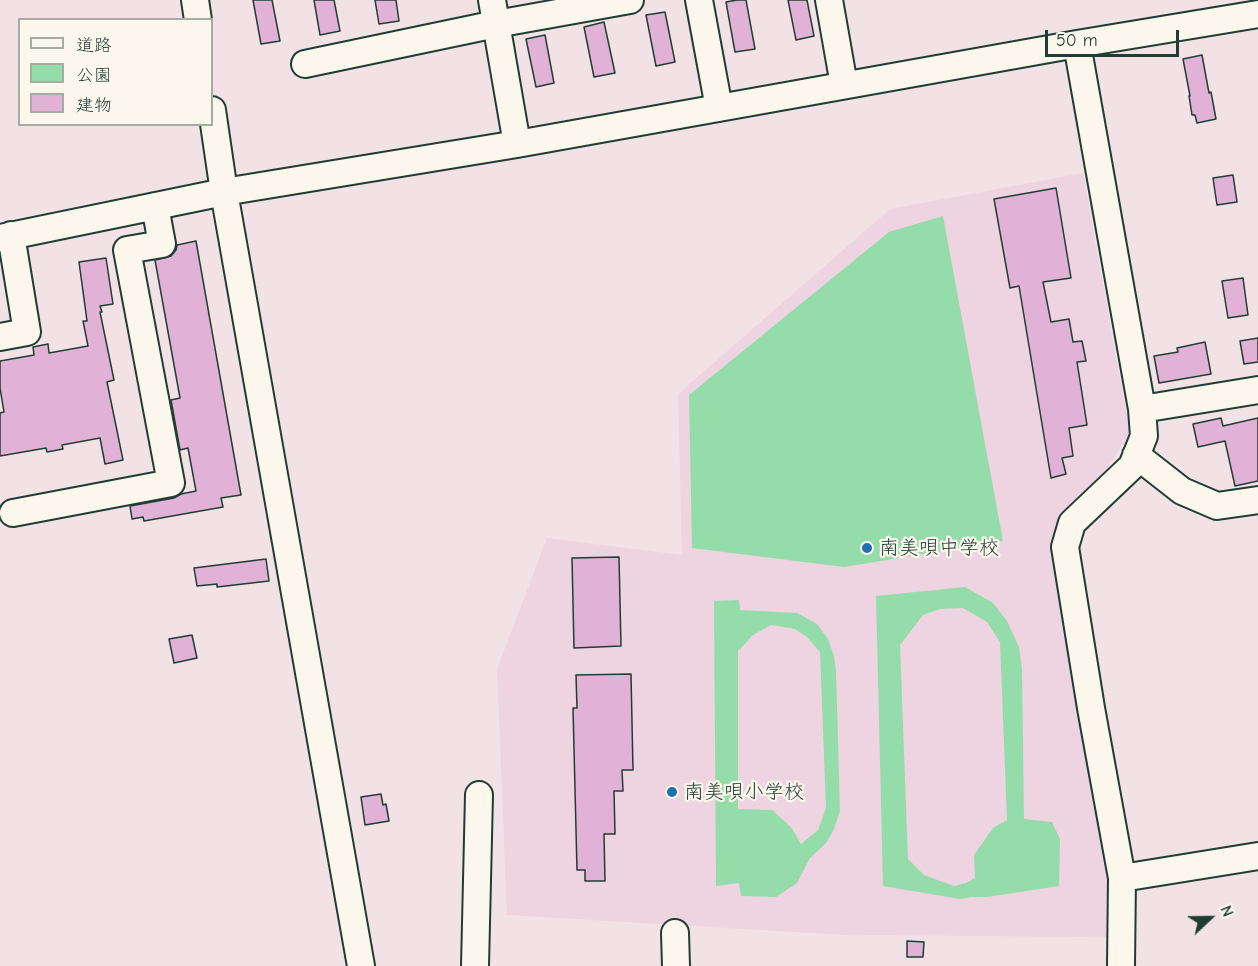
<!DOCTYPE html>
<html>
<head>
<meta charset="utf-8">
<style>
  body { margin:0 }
  #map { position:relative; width:1258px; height:966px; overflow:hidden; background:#f3e2e5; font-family:"Comic Neue","Klee One",sans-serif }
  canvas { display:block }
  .legend { position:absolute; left:18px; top:18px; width:195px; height:108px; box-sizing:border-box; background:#fbf7ec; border:2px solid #a3ada2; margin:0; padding:8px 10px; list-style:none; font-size:18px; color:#1f3d34 }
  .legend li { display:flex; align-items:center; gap:12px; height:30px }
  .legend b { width:30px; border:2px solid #a3ada2 }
  .north { position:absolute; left:1180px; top:888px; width:60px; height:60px; -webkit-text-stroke:4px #fbf7ec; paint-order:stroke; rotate:68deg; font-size:16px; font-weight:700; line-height:24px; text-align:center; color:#1f3d34 }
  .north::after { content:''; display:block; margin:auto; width:21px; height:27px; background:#1f3d34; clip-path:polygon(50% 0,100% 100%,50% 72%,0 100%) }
  .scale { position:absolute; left:1045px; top:30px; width:134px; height:27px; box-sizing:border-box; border:3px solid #1f3d34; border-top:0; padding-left:8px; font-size:18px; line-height:21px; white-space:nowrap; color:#1f3d34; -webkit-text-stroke:4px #fbf7ec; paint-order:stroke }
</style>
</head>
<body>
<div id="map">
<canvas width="1258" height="966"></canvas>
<ul class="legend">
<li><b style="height:8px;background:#fbf7ec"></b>道路</li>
<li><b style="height:16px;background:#95dcab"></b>公園</li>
<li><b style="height:16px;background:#e1b2d5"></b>建物</li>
</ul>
<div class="north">N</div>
<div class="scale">50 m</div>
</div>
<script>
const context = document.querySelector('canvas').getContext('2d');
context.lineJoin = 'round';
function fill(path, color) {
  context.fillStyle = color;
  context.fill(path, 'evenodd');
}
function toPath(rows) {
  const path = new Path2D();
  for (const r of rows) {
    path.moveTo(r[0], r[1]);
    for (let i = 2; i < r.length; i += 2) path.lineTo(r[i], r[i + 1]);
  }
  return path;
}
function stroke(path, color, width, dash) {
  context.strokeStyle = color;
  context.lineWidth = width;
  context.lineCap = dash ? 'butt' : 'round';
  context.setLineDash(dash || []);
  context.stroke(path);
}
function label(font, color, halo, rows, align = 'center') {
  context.font = font + ' "Comic Neue","Klee One",sans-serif';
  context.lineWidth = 4.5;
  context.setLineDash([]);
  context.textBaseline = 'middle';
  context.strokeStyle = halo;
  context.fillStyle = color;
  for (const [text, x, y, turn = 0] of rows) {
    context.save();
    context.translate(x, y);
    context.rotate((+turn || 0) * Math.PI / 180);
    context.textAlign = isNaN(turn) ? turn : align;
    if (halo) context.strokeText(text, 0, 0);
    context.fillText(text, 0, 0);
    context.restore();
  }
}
fill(toPath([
  [1083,173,1130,434,1105,471,1063,511,1050,541,1110,879,1108,937,846,935,507,915,497,669,547,538,682,555,678,394,890,209]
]), '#eed4e0');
fill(toPath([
  [943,216,1003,541,844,567,692,548,689,395,889,232],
  [965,587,993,603,1007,621,1019,647,1022,669,1024,819,1052,822,1060,839,1059,886,987,897,972,897,960,899,883,886,876,596],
  [963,608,987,622,1000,642,1007,820,993,828,974,855,975,878,966,883,954,886,924,875,908,859,900,645,923,615,940,609],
  [739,600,740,610,797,613,817,624,828,639,834,656,836,670,840,811,834,829,826,843,810,858,797,883,776,897,741,896,739,883,716,886,714,601],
  [771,625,795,629,807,637,820,652,826,808,818,830,801,844,791,827,772,810,738,809,738,651,753,635]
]), '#95dcab');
const building = toPath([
  [253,0,272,0,280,41,261,44,253,0],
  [314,0,334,0,340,31,320,35,314,0],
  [375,0,396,0,399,21,379,24,375,0],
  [737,0,746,0,755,49,735,52,726,2,737,0],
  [788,0,807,0,814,36,796,40,788,0],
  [665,12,675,62,656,66,646,15,665,12],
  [604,22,615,73,594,77,584,27,604,22],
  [545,35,554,83,536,87,526,39,545,35],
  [1202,55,1209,93,1211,92,1216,119,1197,123,1195,115,1192,115,1189,96,1190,96,1183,59,1202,55],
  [1233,175,1237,202,1217,205,1213,178,1233,175],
  [1056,188,1071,278,1043,282,1051,322,1069,319,1073,342,1082,341,1086,361,1077,362,1087,425,1069,428,1073,456,1062,458,1066,474,1051,478,1019,286,1010,288,994,199,1056,188],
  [196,241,241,495,221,498,223,507,144,521,143,517,132,519,130,506,174,498,181,494,196,491,188,448,180,450,171,400,180,398,155,260,171,256,176,250,177,245,196,241],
  [106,258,113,304,100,306,102,312,100,312,114,380,107,382,123,460,105,464,100,438,62,445,63,449,47,452,46,448,0,456,0,413,4,412,0,388,0,361,34,355,33,347,48,344,49,353,88,346,83,321,87,321,79,262,106,258],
  [1243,278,1248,315,1228,318,1222,281,1243,278],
  [1258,338,1258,362,1244,364,1240,341,1258,338],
  [1205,342,1211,374,1159,383,1154,356,1178,352,1177,348,1205,342],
  [1221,418,1223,426,1258,418,1258,481,1235,486,1225,441,1198,447,1193,424,1221,418],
  [619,557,621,646,574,648,572,558,619,557],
  [266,559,269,581,217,587,217,584,197,586,194,568,266,559],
  [192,635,197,658,174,663,169,639,192,635],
  [631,674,633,770,622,770,623,791,614,791,615,834,604,834,605,881,585,881,585,870,577,870,573,708,577,708,576,675,631,674],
  [381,794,383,805,386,804,389,821,365,825,361,797,381,794],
  [907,941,924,942,923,957,907,957,907,941]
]);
fill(building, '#e1b2d5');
stroke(building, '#1f3d34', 1.5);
const minor = toPath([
  [195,0,198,20],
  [492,0,517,144],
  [699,0,719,108],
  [829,0,844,85],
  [1077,44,1142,409,1144,436,1132,466,1072,523,1065,547,1091,708,1122,878,1121,966],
  [305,64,496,24,630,0],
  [212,110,224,192,361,966],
  [0,238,224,192,517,144,1077,44,1258,14],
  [0,337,27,332,11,235],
  [1142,409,1258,390],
  [1136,455,1182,491,1217,506,1258,500],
  [13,513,171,483,127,250,162,244,155,206],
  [1122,878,1258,856],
  [675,933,676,966],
  [475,966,479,795]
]);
stroke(minor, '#1f3d34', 30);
stroke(minor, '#fbf7ec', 26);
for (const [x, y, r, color] of [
  [867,548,6,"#1f6fb2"],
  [672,792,6,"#1f6fb2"]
]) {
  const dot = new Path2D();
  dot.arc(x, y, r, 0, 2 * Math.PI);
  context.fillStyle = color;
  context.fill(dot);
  stroke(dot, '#fbf7ec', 2);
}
label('20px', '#1f3d34', '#fbf7ec', [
  ["南美唄中学校",879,548],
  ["南美唄小学校",684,792]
], 'left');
</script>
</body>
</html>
